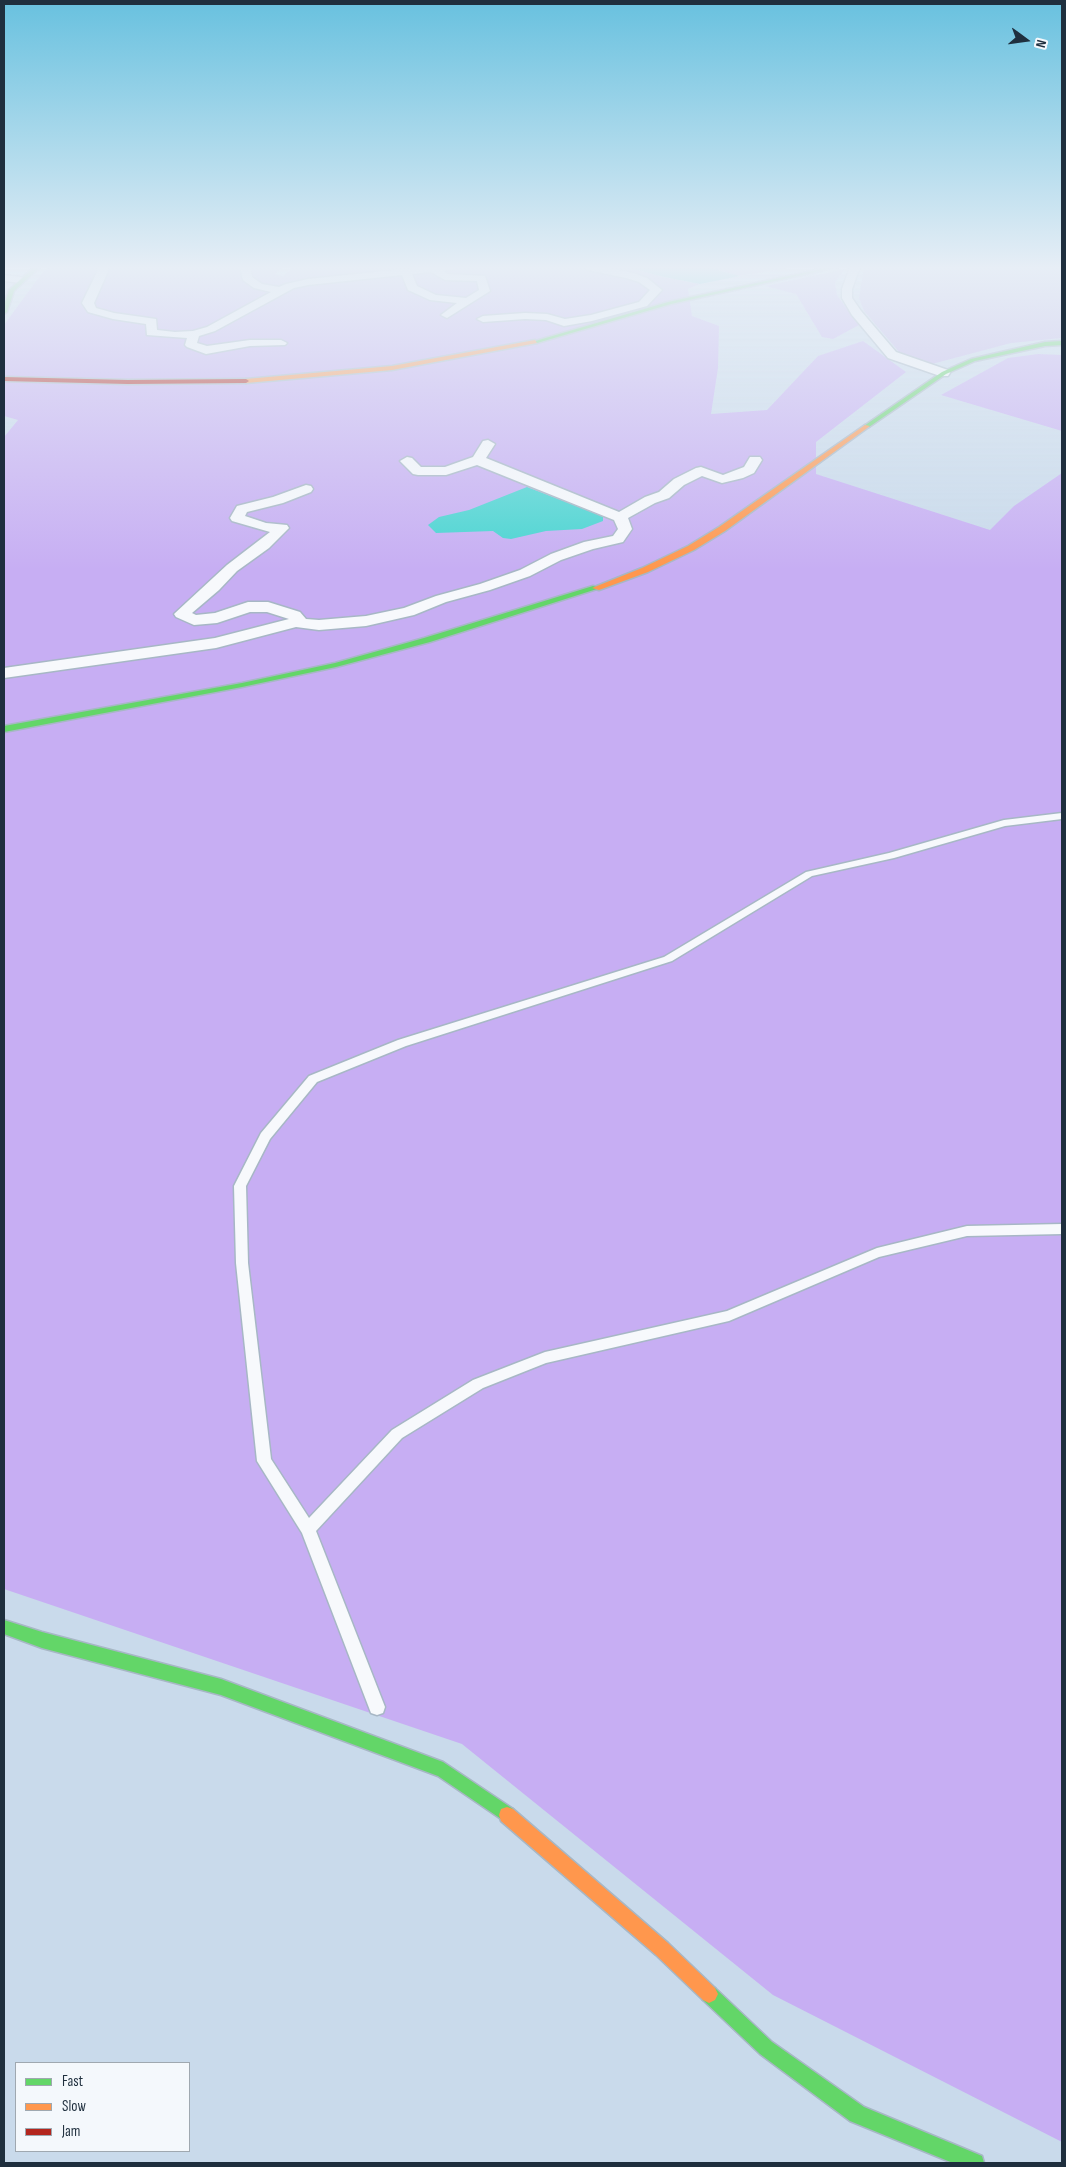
<!DOCTYPE html>
<html>
<head>
<meta charset="utf-8">
<style>
  body { margin:0 }
  #map { position:relative; width:1066px; height:2167px; overflow:hidden; background:#c9daeb; font-family:"Sofia Sans Condensed",sans-serif }
  canvas { display:block }
  .frame { position:absolute; inset:0; border:5px solid #1f2f3e; pointer-events:none }
  .legend { position:absolute; left:15px; top:2062px; width:175px; height:90px; box-sizing:border-box; background:#f4f8fc; border:1px solid #9fa8b0; margin:0; padding:6px 9px; list-style:none; font-size:15px; color:#1f2f3e }
  .legend li { display:flex; align-items:center; gap:10px; height:25px }
  .legend b { width:25px; border:1px solid #9fa8b0 }
  .north { position:absolute; left:1001px; top:15px; width:50px; height:50px; -webkit-text-stroke:4px #f4f8fc; paint-order:stroke; rotate:104deg; font-size:14px; font-weight:700; line-height:20px; text-align:center; color:#1f2f3e }
  .north::after { content:''; display:block; margin:auto; width:18px; height:22px; background:#1f2f3e; clip-path:polygon(50% 0,100% 100%,50% 72%,0 100%) }
</style>
</head>
<body>
<div id="map">
<canvas width="1066" height="2167"></canvas>
<div class="frame"></div>
<ul class="legend">
<li><b style="height:6px;background:#63d668"></b>Fast</li>
<li><b style="height:6px;background:#ff974d"></b>Slow</li>
<li><b style="height:6px;background:#b3261e"></b>Jam</li>
</ul>
<div class="north">N</div>
</div>
<script>
const context = document.querySelector('canvas').getContext('2d');
context.lineJoin = 'round';
function fill(path, color) {
  context.fillStyle = color;
  context.fill(path, 'evenodd');
}
function toPath(rows) {
  const path = new Path2D();
  for (const r of rows) {
    path.moveTo(r[0], r[1]);
    for (let i = 2; i < r.length; i += 2) path.lineTo(r[i], r[i + 1]);
  }
  return path;
}
function stroke(path, color, width, dash) {
  context.strokeStyle = color;
  context.lineWidth = width;
  context.lineCap = dash ? 'butt' : 'round';
  context.setLineDash(dash || []);
  context.stroke(path);
}
fill(toPath([
  [864,267,1062,267,1062,338,1011,343,932,364,900,353,864,311,859,298]
]), '#c6b6eb');
fill(toPath([
  [50,267,283,267,275,274,283,276,292,268,300,267,626,267,664,277,700,284,688,289,692,316,719,326,718,368,711,414,767,410,818,356,863,341,906,372,816,442,816,474,990,530,1014,506,1062,473,1062,2142,773,1995,462,1744,4,1589,4,437,18,420,4,416,4,325,42,273],
  [707,267,792,267,740,276],
  [845,269,835,282,837,295,859,325,833,339,822,337,796,294,765,286],
  [1038,354,1062,355,1062,431,941,395,1008,358]
]), '#c7aef3');
fill(toPath([
  [626,267,707,267,740,276,700,284,664,277],
  [527,487,603,516,603,521,582,529,546,531,511,539,503,538,493,531,436,533,428,525,439,517,469,510]
]), '#48d4d1');
const lane = toPath([
  [1062,813,1062,819,1005,826,894,858,812,876,672,961,406,1046,317,1082,270,1139,246,1186,248,1263,271,1459,309,1518,392,1430,473,1380,545,1352,727,1311,877,1248,967,1226,1062,1224,1062,1234,967,1236,879,1257,729,1321,546,1363,483,1388,402,1438,316,1531,385,1707,383,1713,377,1715,371,1713,302,1533,257,1461,236,1263,234,1186,261,1133,309,1076,398,1040,664,957,806,872,889,853,1004,820,1062,813]
]);
const street = toPath([
  [96,267,107,267,109,269,94,303,96,308,114,313,156,319,157,330,175,332,193,331,207,327,271,292,254,288,243,280,240,267,250,267,252,277,262,284,279,287,286,284,308,279,424,267,455,267,454,269,443,271,447,274,485,276,490,291,447,318,441,315,457,303,430,300,408,290,402,275,308,285,294,288,215,331,199,336,197,343,207,346,250,340,281,340,287,343,285,345,250,346,206,354,187,347,185,345,187,338,147,335,146,324,113,319,88,312,82,303,98,270,96,267],
  [431,272,445,280,477,281,479,290,466,298,436,295,417,286,412,274,431,272],
  [583,267,602,267,633,273,647,278,662,290,647,306,592,321,564,326,546,320,525,319,483,322,477,319,483,316,525,313,547,314,565,319,591,315,639,302,650,290,639,282,626,278,588,270,583,267],
  [850,267,860,267,852,289,852,298,861,311,896,352,948,370,950,373,948,376,940,376,888,358,852,315,842,298,842,289,850,267],
  [4,275,21,277,26,280,21,283,4,281,4,275],
  [488,440,495,444,486,458,619,512,645,497,659,492,674,479,696,468,701,467,723,475,744,467,750,457,760,457,762,460,754,473,743,478,722,483,702,476,684,485,669,498,655,503,628,518,632,529,623,542,593,549,561,560,530,576,490,590,446,602,414,615,366,626,319,630,296,627,216,648,4,678,4,668,215,638,289,619,267,612,250,612,217,623,194,625,176,617,174,614,227,565,270,532,232,521,230,518,237,506,273,497,306,485,311,486,313,489,311,492,283,503,247,512,245,516,266,523,287,525,289,528,269,548,237,571,219,590,192,613,196,615,215,613,248,602,268,602,300,612,306,619,319,620,366,616,404,608,436,596,480,584,520,570,551,554,584,542,613,536,618,529,614,520,477,465,446,475,418,475,413,474,400,461,407,457,412,458,421,467,445,467,473,457,483,441,488,440]
]);
const fast = toPath([
  [34,267,40,267,14,291,7,312,4,314,4,305,9,290,34,267],
  [830,267,838,267,671,304,537,343,532,342,668,302,830,267],
  [1062,341,1062,345,1045,346,975,361,946,374,869,427,864,426,942,372,971,359,1045,342,1062,341],
  [593,586,600,588,430,642,336,667,242,687,4,732,4,726,242,683,335,663,424,638,593,586],
  [4,1620,42,1632,221,1679,443,1762,513,1809,515,1815,513,1821,507,1823,438,1776,221,1695,42,1648,4,1634,4,1620],
  [709,1985,715,1988,772,2042,864,2107,982,2156,984,2163,953,2163,850,2121,760,2054,703,2000,700,1994,703,1988,709,1985]
]);
const slow = toPath([
  [535,340,537,343,392,370,246,383,243,381,246,379,392,366,535,340],
  [865,425,870,426,725,531,694,550,648,572,599,590,592,588,642,568,688,546,719,527,865,425],
  [507,1807,513,1809,668,1943,715,1988,718,1994,715,2000,709,2003,703,2000,656,1955,501,1821,499,1815,501,1809,507,1807]
]);
const jam = toPath([
  [4,377,128,380,246,379,249,381,246,383,128,384,4,381,4,377]
]);
stroke(lane, '#a7b7c5', 3);
stroke(street, '#a7b7c5', 3);
stroke(fast, '#a7b7c5', 3);
stroke(slow, '#a7b7c5', 3);
stroke(jam, '#a7b7c5', 3);
fill(lane, '#f7f9fc');
fill(street, '#f7f9fc');
fill(fast, '#63d668');
fill(slow, '#ff974d');
fill(jam, '#b3261e');
const sky = context.createLinearGradient(0, 0, 0, 570);
sky.addColorStop(0, '#68c1df');
sky.addColorStop(0.47, '#e7eef6');
sky.addColorStop(1, '#e7eef600');
context.fillStyle = sky;
context.fillRect(0, 0, 1066, 570);
</script>
</body>
</html>
